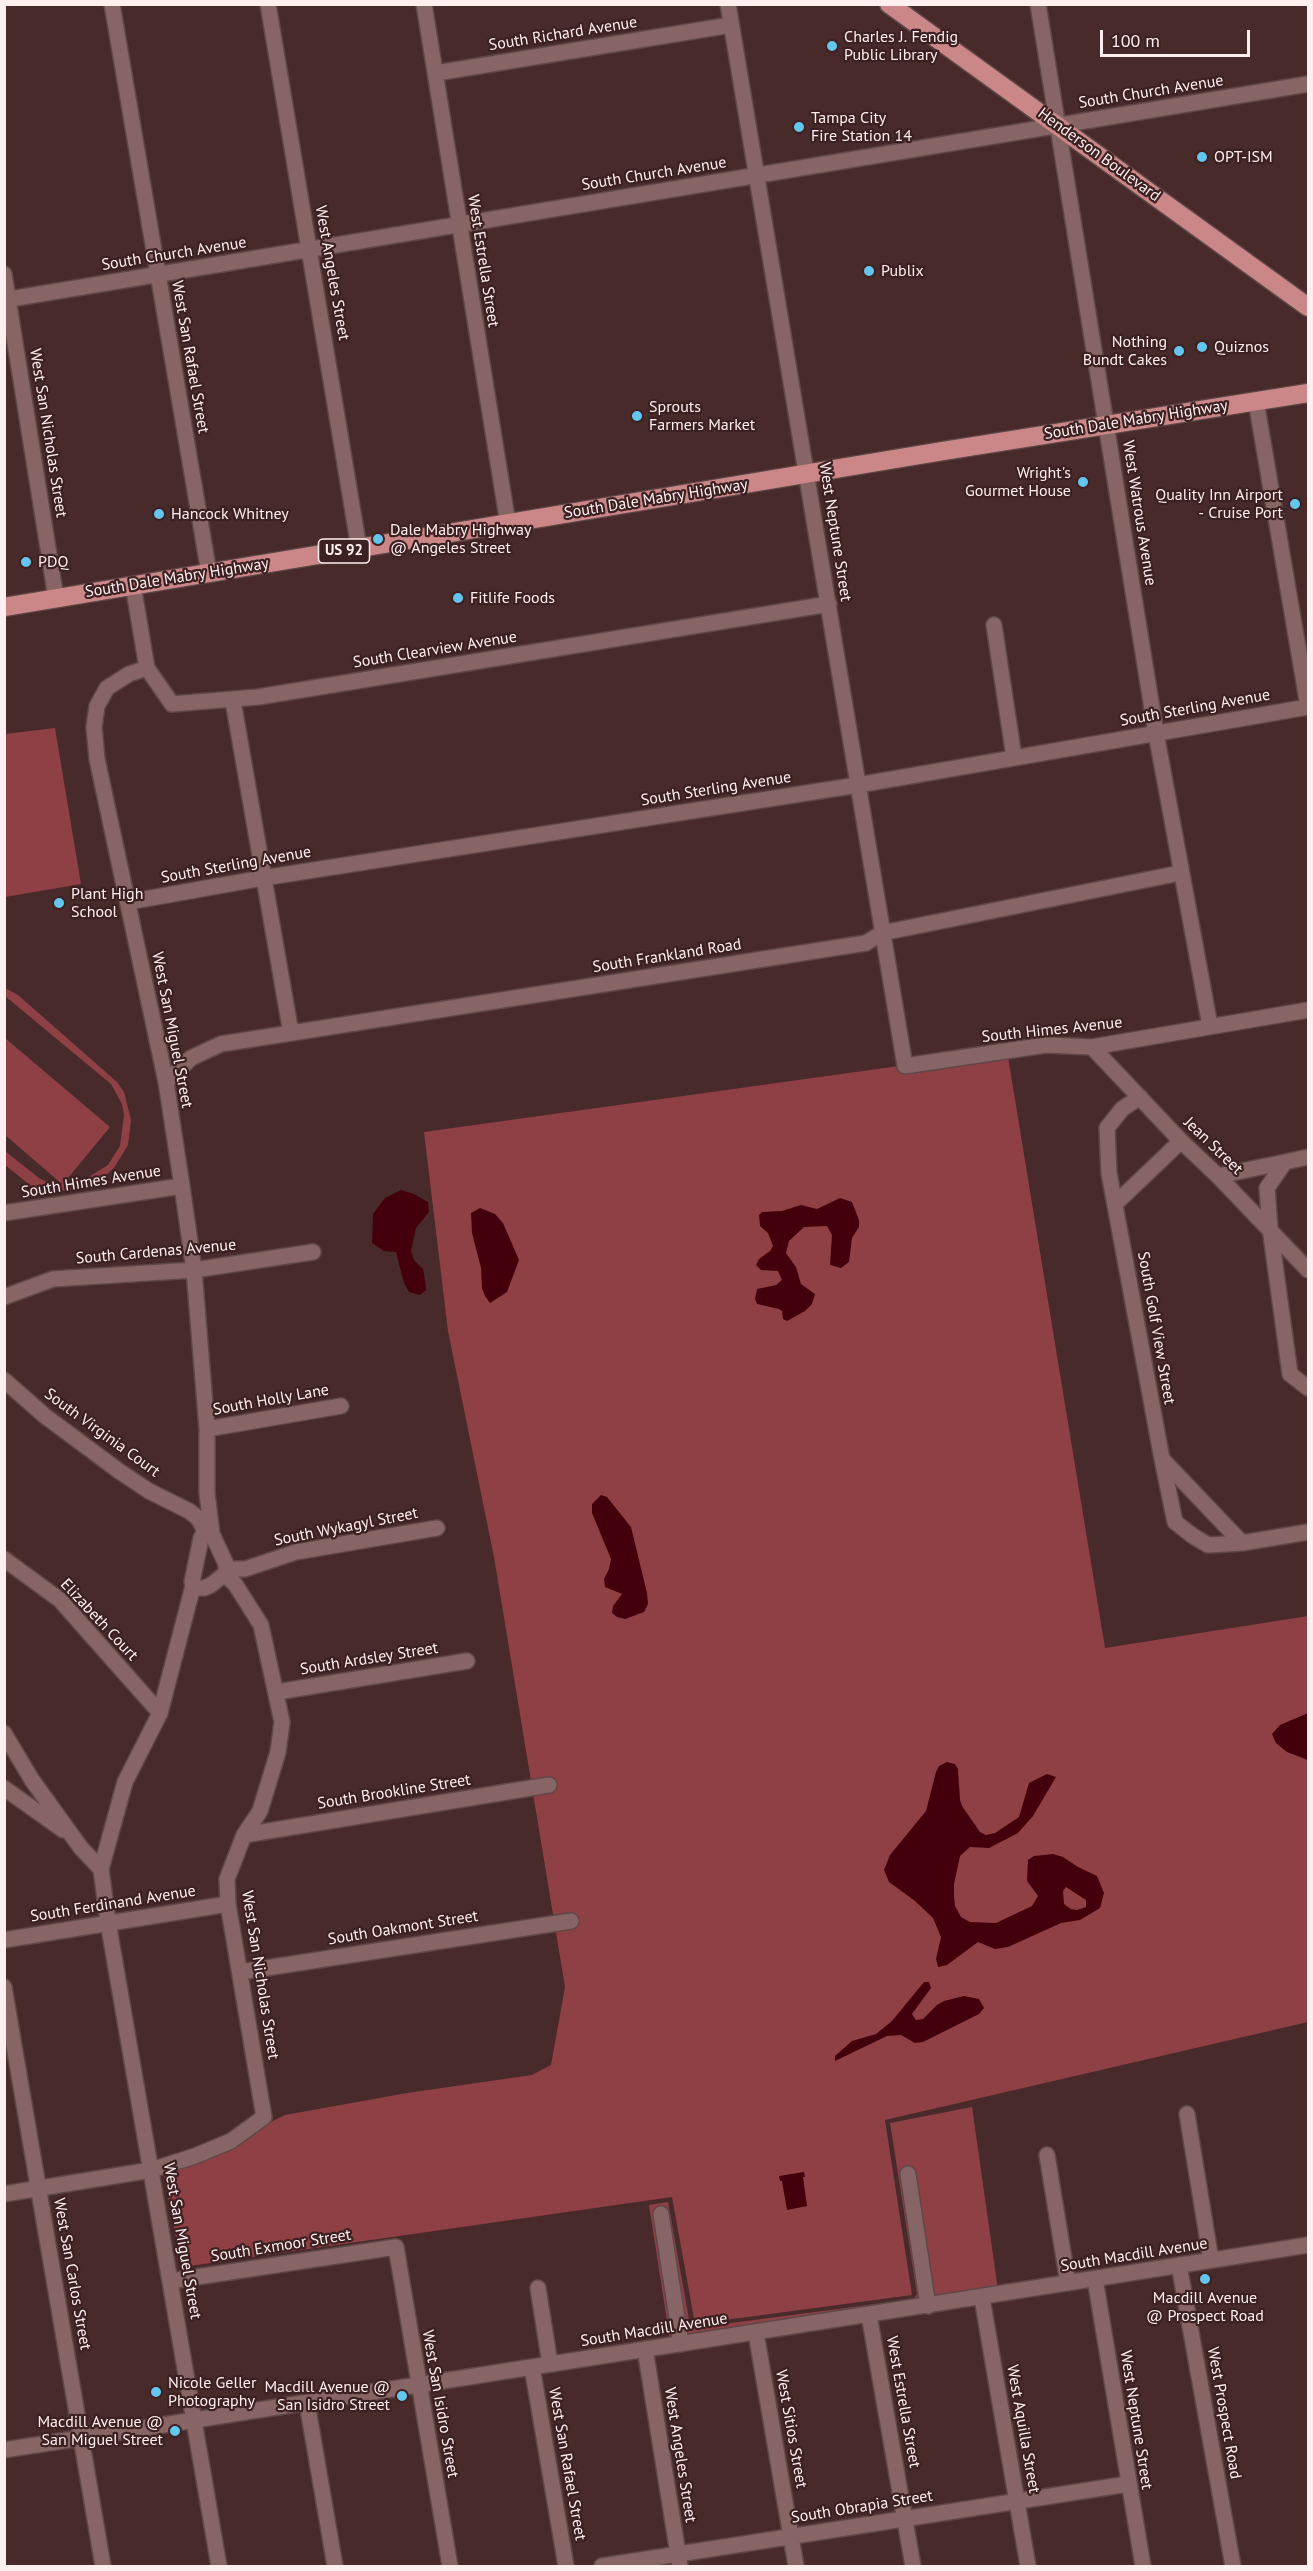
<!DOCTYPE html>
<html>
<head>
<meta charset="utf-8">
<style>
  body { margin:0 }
  #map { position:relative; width:1313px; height:2571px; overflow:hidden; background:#482a2b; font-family:"PT Sans",sans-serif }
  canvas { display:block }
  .frame { position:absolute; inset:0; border:6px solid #ffefef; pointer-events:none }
  .scale { position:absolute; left:1100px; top:30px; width:150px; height:27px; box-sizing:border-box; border:3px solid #ffefef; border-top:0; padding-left:8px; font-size:18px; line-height:21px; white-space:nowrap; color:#ffefef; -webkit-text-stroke:4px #3d2021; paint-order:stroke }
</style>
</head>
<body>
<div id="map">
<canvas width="1313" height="2571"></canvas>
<div class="frame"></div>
<div class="scale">100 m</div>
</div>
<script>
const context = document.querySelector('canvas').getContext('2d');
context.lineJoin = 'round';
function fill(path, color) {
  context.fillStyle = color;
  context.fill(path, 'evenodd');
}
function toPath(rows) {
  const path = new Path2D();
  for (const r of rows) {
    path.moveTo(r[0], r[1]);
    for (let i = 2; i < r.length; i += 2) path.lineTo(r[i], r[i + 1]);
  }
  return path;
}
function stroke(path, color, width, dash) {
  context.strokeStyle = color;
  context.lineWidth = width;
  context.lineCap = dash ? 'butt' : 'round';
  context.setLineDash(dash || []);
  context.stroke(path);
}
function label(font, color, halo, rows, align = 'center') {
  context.font = font + ' "PT Sans",sans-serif';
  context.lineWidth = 4.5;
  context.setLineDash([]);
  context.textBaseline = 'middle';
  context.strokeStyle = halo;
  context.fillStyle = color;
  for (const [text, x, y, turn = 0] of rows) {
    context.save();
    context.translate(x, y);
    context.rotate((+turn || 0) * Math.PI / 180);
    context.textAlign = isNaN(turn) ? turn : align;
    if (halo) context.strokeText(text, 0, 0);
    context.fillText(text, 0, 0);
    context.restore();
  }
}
fill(toPath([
  [55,728,81,884,5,897,5,734],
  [5,988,18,995,117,1082,124,1092,131,1120,128,1145,114,1168,97,1183,68,1190,47,1192,35,1189,5,1165,5,1151,39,1178,53,1185,62,1184,5,1135,5,1038,110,1127,63,1184,82,1181,108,1165,120,1146,124,1115,122,1104,111,1084,5,996],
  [1007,1051,1105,1648,1308,1616,1308,2022,885,2120,912,2295,695,2324,672,2197,182,2267,164,2177,170,2164,204,2155,285,2115,407,2093,532,2075,551,2065,565,1987,494,1557,448,1331,424,1132],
  [972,2107,998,2290,933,2300,913,2168,902,2170,922,2301,686,2338,666,2209,655,2210,675,2339,670,2340,649,2205,668,2202,690,2325,693,2328,914,2299,917,2294,890,2123]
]), '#8f4045');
fill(toPath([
  [401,1190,414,1194,428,1202,429,1212,416,1228,411,1251,414,1260,423,1269,425,1280,426,1290,420,1295,409,1292,404,1283,396,1252,384,1251,372,1243,373,1214,385,1198],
  [840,1198,852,1202,859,1220,859,1227,852,1238,849,1262,841,1268,830,1265,832,1235,827,1226,804,1227,789,1241,786,1253,796,1267,801,1284,815,1294,812,1304,805,1311,787,1321,783,1319,782,1311,779,1309,757,1304,755,1299,757,1289,776,1285,782,1280,778,1271,761,1270,756,1265,759,1259,770,1251,773,1246,768,1233,760,1226,759,1215,762,1212,782,1211,801,1205,817,1209],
  [480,1208,495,1214,503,1223,519,1260,507,1292,490,1303,485,1296,482,1288,481,1268,472,1233,471,1213],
  [601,1495,607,1497,631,1527,647,1593,648,1604,644,1612,625,1619,617,1617,612,1613,613,1606,622,1594,605,1587,604,1579,609,1569,611,1559,592,1513,592,1504],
  [1308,1713,1308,1760,1287,1752,1276,1743,1272,1734,1280,1725],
  [947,1762,955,1764,958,1769,960,1800,962,1806,980,1832,986,1835,995,1833,1019,1817,1029,1783,1047,1774,1056,1777,1033,1816,1018,1833,989,1848,970,1847,960,1856,954,1884,954,1896,955,1906,961,1917,970,1922,996,1923,1032,1906,1038,1896,1027,1881,1028,1860,1034,1856,1053,1854,1063,1857,1078,1867,1097,1876,1104,1893,1100,1908,1080,1920,1061,1923,1008,1947,995,1949,978,1942,947,1965,938,1967,936,1959,941,1937,933,1918,915,1901,889,1882,884,1870,890,1855,926,1811,936,1772,939,1766],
  [1066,1887,1086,1900,1086,1907,1077,1910,1071,1909,1064,1904,1063,1891],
  [924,1982,929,1982,931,1988,912,2014,916,2020,923,2019,937,2005,944,2001,964,1996,979,1999,984,2008,979,2014,923,2042,915,2043,901,2035,887,2036,835,2061,835,2056,852,2041,876,2034,892,2021],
  [804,2172,805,2177,803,2177,807,2206,787,2210,782,2181,780,2181,779,2176]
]), '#43000c');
const minor = toPath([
  [112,4,209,573],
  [268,4,359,548],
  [424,4,508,524],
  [728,4,905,1066,1046,1045,1092,1047,1308,1010],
  [1038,4,1156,733,1210,1026],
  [436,73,731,25],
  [4,274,56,598],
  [4,300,1308,84],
  [1256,401,1308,706],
  [133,585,147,668,172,704,258,697,829,604],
  [994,625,1014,757],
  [147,668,129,674,107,688,97,706,94,727,97,759,166,1082,182,1186,194,1270,207,1429,207,1493,212,1534],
  [233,701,291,1033],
  [128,902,263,878,858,785,1308,707],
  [1092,1047,1181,1141,1218,1176,1308,1270],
  [166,1082,191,1058,221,1044,866,943,882,933,1180,873],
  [1140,1097,1122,1109,1107,1128,1109,1173,1162,1459,1242,1543],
  [1308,1157,1285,1162,1267,1188,1270,1228,1290,1374,1308,1388],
  [1218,1176,1285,1162],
  [1115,1204,1181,1141],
  [4,1213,182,1186],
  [4,1297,53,1279,194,1270,313,1252],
  [4,1380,45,1416,119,1471,149,1491,189,1511,198,1518,206,1533],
  [207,1429,341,1406],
  [1162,1459,1175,1522,1193,1536,1208,1545,1242,1543,1308,1532],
  [210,1533,212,1534,226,1564,226,1573,211,1585,204,1588,195,1588,192,1582,201,1538,203,1535,210,1533],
  [4,1559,60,1600,160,1713],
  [227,1569,245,1569,296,1552,437,1528],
  [193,1586,160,1713,125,1782,101,1869,108,1922,219,2566],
  [277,1692,467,1661],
  [4,1733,32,1780,81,1848,101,1869],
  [4,1788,63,1830],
  [244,1835,549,1785],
  [4,1940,228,1904],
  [240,1972,571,1921],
  [4,1987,103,2566],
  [1187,2114,1211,2260],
  [1047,2155,1068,2283],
  [908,2174,928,2306],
  [4,2194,151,2170,195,2156,231,2141,264,2117,228,1904,227,1879,244,1835,260,1811,278,1752,282,1722,261,1625,235,1584,225,1575],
  [661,2214,681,2344],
  [1179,2265,1233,2566],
  [1095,2279,1143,2566],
  [170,2281,396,2247,450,2566],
  [538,2288,550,2364],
  [982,2298,1028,2566],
  [869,2315,913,2566],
  [756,2333,796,2566],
  [645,2349,680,2566],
  [532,2367,566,2566],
  [307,2403,335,2566],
  [4,2450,1308,2245],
  [602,2566,1128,2484]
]);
const major = toPath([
  [889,4,1308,307],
  [4,607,943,451,1308,393]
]);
stroke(minor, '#5f4748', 18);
stroke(major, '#5f4748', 21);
stroke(minor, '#876565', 15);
stroke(major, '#cb8788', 18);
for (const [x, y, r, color] of [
  [832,46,6,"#64c5ee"],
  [799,127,6,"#64c5ee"],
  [1202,157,6,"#64c5ee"],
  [869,271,6,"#64c5ee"],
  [1202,347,6,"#64c5ee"],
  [1179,351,6,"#64c5ee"],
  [637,416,6,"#64c5ee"],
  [1083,482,6,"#64c5ee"],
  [1295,504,6,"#64c5ee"],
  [159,514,6,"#64c5ee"],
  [378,539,6,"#64c5ee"],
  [26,562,6,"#64c5ee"],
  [458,598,6,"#64c5ee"],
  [59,903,6,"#64c5ee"],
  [1205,2279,6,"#64c5ee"],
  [156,2392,6,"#64c5ee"],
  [402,2396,6,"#64c5ee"],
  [175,2431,6,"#64c5ee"]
]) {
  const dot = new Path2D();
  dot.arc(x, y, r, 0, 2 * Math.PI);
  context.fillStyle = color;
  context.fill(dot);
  stroke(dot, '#3d2021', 2);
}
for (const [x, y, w] of [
  [344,551,51]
]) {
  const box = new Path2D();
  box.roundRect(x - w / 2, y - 12, w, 24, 4.5);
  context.fillStyle = '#3d2021';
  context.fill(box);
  stroke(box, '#ffefef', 1.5);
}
label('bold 15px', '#ffefef', null, [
  ["US 92",344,551]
]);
label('16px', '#ffefef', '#3d2021', [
  ["South Richard Avenue",563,34,-9],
  ["South Church Avenue",1151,92,-9],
  ["Henderson Boulevard",1099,155,36],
  ["South Church Avenue",654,174,-9],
  ["South Church Avenue",174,254,-9],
  ["West Estrella Street",483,261,81],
  ["West Angeles Street",332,273,80],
  ["West San Rafael Street",190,357,80],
  ["South Dale Mabry Highway",1136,420,-9],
  ["West San Nicholas Street",48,433,81],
  ["South Dale Mabry Highway",656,499,-9],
  ["West Watrous Avenue",1139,513,81],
  ["West Neptune Street",835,532,81],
  ["South Dale Mabry Highway",177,578,-9],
  ["South Clearview Avenue",435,650,-9],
  ["South Sterling Avenue",1195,708,-10],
  ["South Sterling Avenue",716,789,-9],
  ["South Sterling Avenue",236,865,-10],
  ["South Frankland Road",667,956,-9],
  ["West San Miguel Street",172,1030,79],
  ["South Himes Avenue",1052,1030,-6],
  ["Jean Street",1213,1146,44],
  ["South Himes Avenue",91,1182,-9],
  ["South Cardenas Avenue",156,1252,-5],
  ["South Golf View Street",1156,1328,80],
  ["South Holly Lane",271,1400,-10],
  ["South Virginia Court",102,1433,36],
  ["South Wykagyl Street",346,1527,-11],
  ["Elizabeth Court",99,1620,47],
  ["South Ardsley Street",369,1659,-9],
  ["South Brookline Street",394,1792,-9],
  ["South Ferdinand Avenue",113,1904,-9],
  ["South Oakmont Street",403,1928,-9],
  ["West San Nicholas Street",260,1975,81],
  ["West San Miguel Street",182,2241,80],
  ["South Exmoor Street",281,2246,-9],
  ["South Macdill Avenue",1134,2255,-9],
  ["West San Carlos Street",72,2274,80],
  ["South Macdill Avenue",654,2330,-9],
  ["West Estrella Street",903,2402,80],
  ["West San Isidro Street",440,2404,80],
  ["West Prospect Road",1224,2413,80],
  ["West Neptune Street",1136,2420,81],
  ["West Sitios Street",791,2429,80],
  ["West Aquilla Street",1023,2429,80],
  ["West Angeles Street",680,2455,81],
  ["West San Rafael Street",567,2464,80],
  ["South Obrapia Street",862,2507,-9]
]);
label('16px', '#ffefef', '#3d2021', [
  ["Charles J. Fendig",844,37],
  ["Public Library",844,55],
  ["Tampa City",811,118],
  ["Fire Station 14",811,136],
  ["OPT-ISM",1214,157],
  ["Publix",881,271],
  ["Nothing",1167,342,"right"],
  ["Bundt Cakes",1167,360,"right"],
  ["Quiznos",1214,347],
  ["Sprouts",649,407],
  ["Farmers Market",649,425],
  ["Wright's",1071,473,"right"],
  ["Gourmet House",1071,491,"right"],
  ["Quality Inn Airport",1283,495,"right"],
  ["- Cruise Port",1283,513,"right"],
  ["Hancock Whitney",171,514],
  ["Dale Mabry Highway",390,530],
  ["@ Angeles Street",390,548],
  ["PDQ",38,562],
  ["Fitlife Foods",470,598],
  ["Plant High",71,894],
  ["School",71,912],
  ["Macdill Avenue",1205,2298,"center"],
  ["@ Prospect Road",1205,2316,"center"],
  ["Nicole Geller",168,2383],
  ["Photography",168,2401],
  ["Macdill Avenue @",390,2387,"right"],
  ["San Isidro Street",390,2405,"right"],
  ["Macdill Avenue @",163,2422,"right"],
  ["San Miguel Street",163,2440,"right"]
], 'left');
</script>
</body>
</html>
